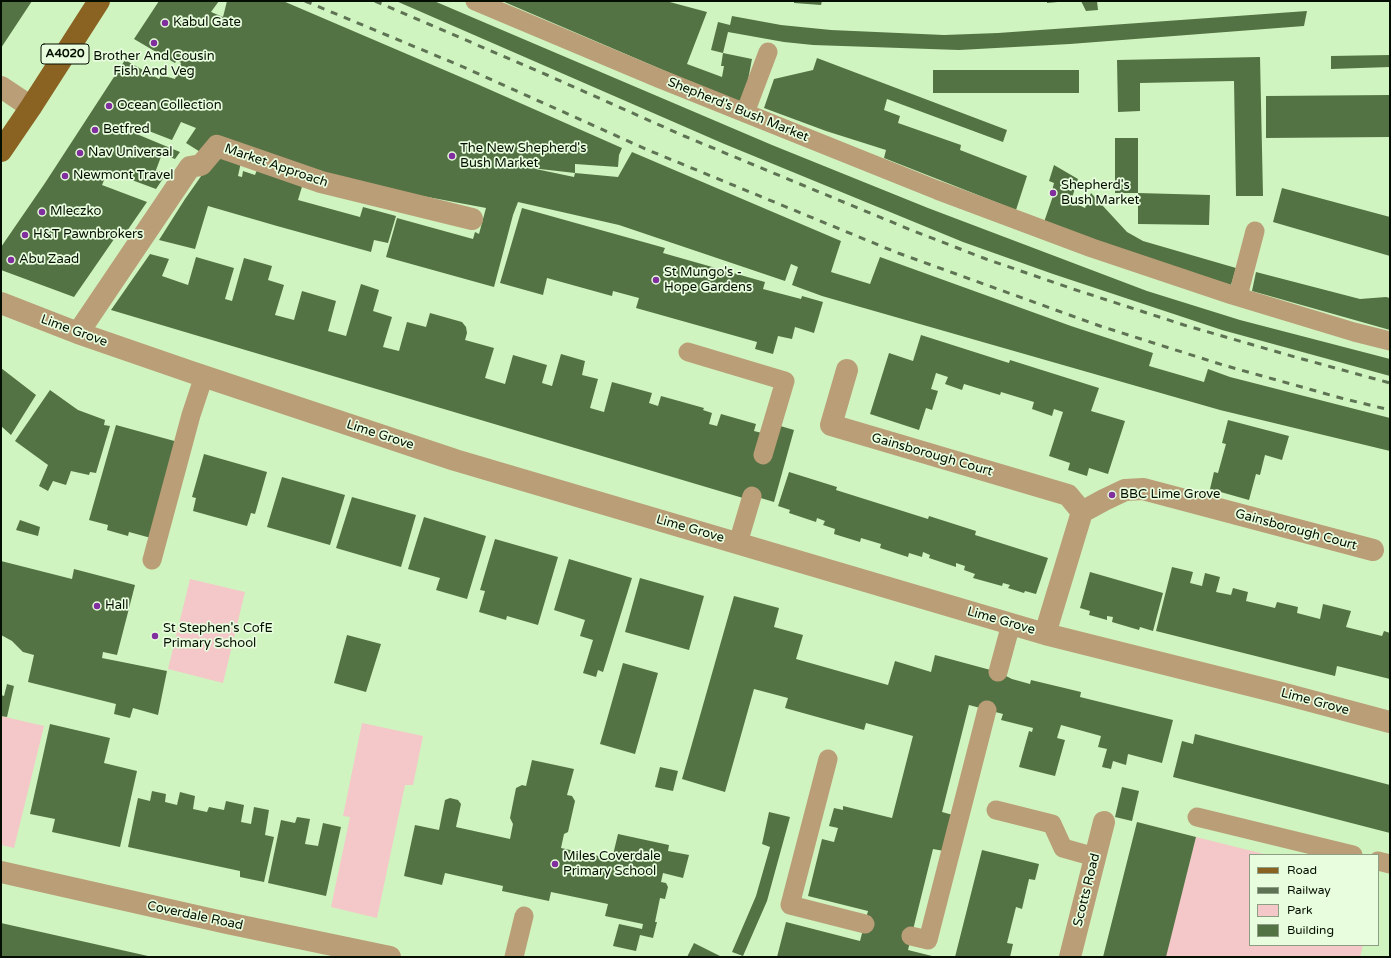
<!DOCTYPE html>
<html>
<head>
<meta charset="utf-8">
<style>
  body { margin:0 }
  #map { position:relative; width:1391px; height:958px; overflow:hidden; background:#d0f4bf; font-family:"Varela Round",sans-serif }
  canvas { display:block }
  .frame { position:absolute; inset:0; border:2px solid #050f01; pointer-events:none }
  .legend { position:absolute; left:1249px; top:854px; width:130px; height:92px; box-sizing:border-box; background:#e7fddd; border:1px solid #8d9e85; margin:0; padding:5px 7px; list-style:none; font-size:12px; color:#050f01 }
  .legend li { display:flex; align-items:center; gap:8px; height:20px }
  .legend b { width:20px; border:1px solid #8d9e85 }
</style>
</head>
<body>
<div id="map">
<canvas width="1391" height="958"></canvas>
<div class="frame"></div>
<ul class="legend">
<li><b style="height:5px;background:#8a6323"></b>Road</li>
<li><b style="height:5px;background:#5e7354"></b>Railway</li>
<li><b style="height:11px;background:#f4c7c9"></b>Park</li>
<li><b style="height:11px;background:#547344"></b>Building</li>
</ul>
</div>
<script>
const context = document.querySelector('canvas').getContext('2d');
context.lineJoin = 'round';
function fill(path, color) {
  context.fillStyle = color;
  context.fill(path, 'evenodd');
}
function toPath(rows) {
  const path = new Path2D();
  for (const r of rows) {
    path.moveTo(r[0], r[1]);
    for (let i = 2; i < r.length; i += 2) path.lineTo(r[i], r[i + 1]);
  }
  return path;
}
function stroke(path, color, width, dash) {
  context.strokeStyle = color;
  context.lineWidth = width;
  context.lineCap = dash ? 'butt' : 'round';
  context.setLineDash(dash || []);
  context.stroke(path);
}
function label(font, color, halo, rows, align = 'center') {
  context.font = font + ' "Varela Round",sans-serif';
  context.lineWidth = 3.5;
  context.setLineDash([]);
  context.textBaseline = 'middle';
  context.strokeStyle = halo;
  context.fillStyle = color;
  for (const [text, x, y, turn = 0] of rows) {
    context.save();
    context.translate(x, y);
    context.rotate((+turn || 0) * Math.PI / 180);
    context.textAlign = isNaN(turn) ? turn : align;
    if (halo) context.strokeText(text, 0, 0);
    context.fillText(text, 0, 0);
    context.restore();
  }
}
fill(toPath([
  [190,579,245,592,223,683,168,669],
  [1,716,44,726,14,848,1,845],
  [362,723,423,736,413,785,405,785,377,918,331,907,350,817,343,816],
  [1196,837,1268,855,1250,855,1250,945,1363,945,1360,957,1165,957]
]), '#f4c7c9');
fill(toPath([
  [1,1,32,1,1,48],
  [159,1,219,1,211,12,223,17,227,1,283,1,477,84,622,148,619,155,618,167,575,164,575,173,531,168,574,177,575,173,618,177,632,152,841,241,831,272,870,284,880,257,1071,326,1153,353,1149,366,1204,382,1208,369,1230,377,1390,418,1390,451,1220,410,822,296,792,285,798,267,791,264,785,281,619,225,518,202,513,215,494,287,386,257,397,218,473,239,475,232,479,234,486,208,205,155,186,143,196,128,181,122,172,140,141,128,139,135,180,152,175,159,162,154,156,170,166,174,156,189,113,173,110,180,105,178,102,185,147,202,127,231,121,229,74,297,1,270,1,247,45,183,125,60,159,79,161,75,175,79,181,63,177,60,175,63,134,39],
  [396,1,434,1,772,145,928,208,1147,291,1240,320,1390,359,1390,376,1222,330,1053,274,963,242,722,143],
  [502,1,666,1,707,12,687,64,722,77,724,66,721,66,723,53,752,59,747,85,740,103],
  [794,1,822,1,821,5,794,3],
  [1047,1,1058,1,1058,2,1047,3],
  [1081,1,1097,1,1098,10,1086,11],
  [1307,11,1304,26,1070,44,959,50,813,45,784,42,728,32,723,53,711,50,718,22,730,25,732,16,781,25,831,30,944,35,998,33],
  [1390,55,1390,67,1331,69,1331,56],
  [1260,57,1263,196,1236,196,1234,81,1140,83,1140,111,1118,112,1117,60],
  [817,58,1007,130,1003,142,887,99,884,110,900,116,898,123,961,145,960,150,1027,176,1016,210,884,158,886,150,826,131,764,108,774,79,813,70],
  [933,70,1079,70,1079,93,933,93],
  [1390,95,1390,137,1266,138,1266,96],
  [1115,138,1138,138,1138,193,1115,193],
  [216,155,241,162,238,176,242,177,243,171,255,175,258,167,304,180,298,200,360,217,363,207,396,216,388,243,374,240,371,252,277,226,208,206,195,249,159,240,185,199],
  [1054,165,1078,179,1071,201,1085,208,1091,193,1127,232,1143,241,1236,268,1231,285,1111,247,1044,222,1053,196,1051,195,1054,183,1049,181],
  [1282,188,1390,217,1390,256,1273,222],
  [1138,193,1210,195,1209,225,1138,224],
  [522,208,665,248,663,253,765,282,763,289,801,299,802,296,823,302,814,333,795,327,792,339,778,336,773,354,755,349,757,342,636,308,639,298,613,291,612,296,547,278,543,295,500,283],
  [150,254,169,259,162,276,188,285,196,257,234,268,225,299,232,301,244,258,272,266,268,280,284,285,275,315,294,320,302,291,336,301,328,331,346,336,361,284,379,290,373,311,392,317,383,347,399,351,407,322,426,327,430,313,462,322,466,327,467,333,465,340,494,348,485,378,505,384,513,355,547,365,542,383,552,386,561,354,585,361,582,375,598,379,590,408,604,412,612,382,652,393,649,403,658,406,661,396,704,408,703,410,712,413,709,424,717,426,721,414,756,424,754,431,762,433,777,425,794,430,774,502,744,493,743,498,111,310],
  [1256,272,1360,299,1386,297,1390,298,1390,330,1252,291],
  [921,335,1009,363,1010,360,1099,388,1091,411,1125,421,1108,474,1089,468,1087,476,1068,470,1070,463,1049,456,1063,412,1054,409,1052,416,1032,409,1034,402,1001,392,1000,395,964,384,962,390,945,384,948,377,936,373,931,389,938,391,932,410,926,408,919,430,870,414,889,353,913,361],
  [1,368,36,395,11,435,1,426],
  [50,390,78,410,105,420,104,425,110,426,96,473,90,472,89,475,71,471,66,485,53,481,48,491,39,486,48,465,15,441],
  [1228,420,1289,436,1282,460,1265,455,1260,475,1256,474,1249,500,1210,489,1214,472,1218,473,1226,444,1222,443],
  [116,425,178,442,151,538,129,532,128,536,107,530,108,525,89,520],
  [204,454,267,472,255,514,251,513,247,526,193,511,196,498,192,497],
  [789,472,837,487,836,490,928,519,929,516,976,531,975,535,1048,558,1036,594,1025,591,1024,593,1008,588,1010,585,1003,583,1002,586,973,578,975,574,964,570,965,566,956,563,956,567,929,558,930,555,923,552,922,557,909,553,908,557,880,548,881,544,861,538,860,542,834,534,835,529,823,525,825,521,817,518,816,522,789,513,790,510,778,506],
  [282,477,345,495,330,545,267,527],
  [352,497,416,515,401,567,336,548],
  [424,517,486,536,467,599,436,590,440,578,408,569],
  [20,520,40,527,38,536,16,530],
  [495,539,558,557,538,625,507,616,506,620,479,612,485,591,480,590],
  [569,559,632,578,603,672,598,670,596,677,583,673,593,640,580,636,585,620,554,610],
  [1,561,72,579,74,569,135,585,117,655,103,652,102,658,167,671,158,715,133,708,130,718,114,714,116,704,28,682,34,655,23,652,12,641,1,635],
  [1172,567,1193,572,1190,583,1202,586,1205,573,1220,577,1216,592,1231,595,1233,588,1248,592,1246,601,1275,608,1277,602,1298,607,1297,613,1320,619,1323,604,1351,611,1346,627,1382,636,1384,631,1390,633,1390,679,1337,666,1335,676,1156,631],
  [1090,572,1163,593,1153,631,1140,627,1139,630,1112,622,1113,617,1107,616,1107,620,1089,615,1090,611,1080,608],
  [640,578,704,596,689,650,625,632],
  [734,596,779,608,774,627,803,635,796,659,888,685,895,661,931,672,935,655,998,672,1012,679,1030,684,1031,680,1081,692,1080,697,1173,720,1162,763,1128,754,1126,765,1113,761,1111,769,1102,767,1107,749,1098,747,1101,736,1061,725,1057,738,1065,740,1055,776,1019,767,1029,731,1032,732,1033,728,1001,720,1003,714,969,705,942,812,953,815,944,851,933,849,908,950,936,957,777,957,786,922,860,941,868,911,808,896,822,839,834,842,838,828,829,826,834,808,843,810,843,806,892,818,913,736,866,723,864,730,785,708,788,698,754,689,725,792,682,779],
  [347,635,381,644,366,692,334,683],
  [623,663,658,673,635,754,600,744],
  [7,684,14,686,7,717,1,716,1,695,4,696],
  [50,724,110,738,104,763,137,771,120,847,52,832,55,819,30,814],
  [1195,734,1390,785,1390,833,1173,777,1182,741,1193,744],
  [532,760,574,769,567,795,572,796,575,801,568,832,564,834,561,848,612,859,618,834,669,845,668,851,689,855,683,878,663,873,661,882,666,883,668,887,665,899,660,898,655,922,657,922,653,938,640,935,636,951,613,946,619,924,642,929,643,924,605,916,608,904,551,892,549,901,502,891,503,886,445,873,442,885,404,876,415,825,439,830,445,800,450,798,458,800,461,804,456,827,510,839,513,824,510,818,516,788,522,785,526,786],
  [660,767,678,771,673,791,655,787],
  [1122,787,1139,791,1132,821,1115,817],
  [152,791,166,794,165,802,177,805,180,792,195,796,193,809,207,812,209,807,224,810,226,801,244,805,241,822,251,824,254,807,269,810,265,835,274,837,264,882,240,877,240,871,128,847,138,798,150,801],
  [769,812,790,817,767,901,743,956,732,952,756,896,770,847,762,844],
  [297,817,310,819,305,844,318,846,323,823,341,827,326,896,268,883,281,820,295,823],
  [1137,822,1196,837,1166,957,1103,957],
  [982,850,1039,864,1035,880,1029,879,1022,909,1016,907,1007,943,1013,944,1010,957,955,957],
  [1,923,148,956,148,957,1,957],
  [694,943,722,957,687,957]
]), '#547344');
stroke(toPath([
  [475,1,658,78,937,190,1092,248,1232,295,1354,332,1390,341],
  [745,113,768,52],
  [1238,296,1255,231],
  [688,352,785,381,763,455],
  [738,543,752,496],
  [152,560,191,415,204,376],
  [998,672,1011,624],
  [828,759,790,905,865,924],
  [996,810,1052,824,1063,848,1095,857],
  [1197,817,1353,855],
  [1378,861,1390,864],
  [911,936,928,940,987,710],
  [514,957,524,916]
]), '#ba9e78', 19);
stroke(toPath([
  [1,87,31,107],
  [1,303,78,333,191,372,455,460,1045,634,1281,693,1390,722],
  [78,333,190,167,201,165,217,146,321,182,472,219],
  [847,370,831,425,1068,495,1082,512,1104,500,1125,490,1143,489,1373,550],
  [1045,634,1082,512],
  [1,872,227,923,390,957],
  [1070,957,1104,822]
]), '#ba9e78', 22);
stroke(toPath([
  [1,151,31,107,99,1]
]), '#8a6323', 22);
stroke(toPath([
  [305,1,461,66,648,150,898,253,1100,326,1223,365,1341,398,1390,410],
  [375,1,547,75,684,136,911,230,986,259,1073,289,1184,325,1295,357,1390,383]
]), '#5e7354', 3, [7, 7]);
for (const [x, y, r, color] of [
  [165,23,4,"#812f9e"],
  [154,43,4,"#812f9e"],
  [109,106,4,"#812f9e"],
  [95,130,4,"#812f9e"],
  [80,153,4,"#812f9e"],
  [452,156,4,"#812f9e"],
  [65,176,4,"#812f9e"],
  [1053,193,4,"#812f9e"],
  [42,212,4,"#812f9e"],
  [25,235,4,"#812f9e"],
  [11,260,4,"#812f9e"],
  [656,280,4,"#812f9e"],
  [1112,495,4,"#812f9e"],
  [97,606,4,"#812f9e"],
  [155,636,4,"#812f9e"],
  [555,864,4,"#812f9e"]
]) {
  const dot = new Path2D();
  dot.arc(x, y, r, 0, 2 * Math.PI);
  context.fillStyle = color;
  context.fill(dot);
  stroke(dot, '#e7fddd', 1.5);
}
for (const [x, y, w] of [
  [65,54,48]
]) {
  const box = new Path2D();
  box.roundRect(x - w / 2, y - 10, w, 20, 3);
  context.fillStyle = '#e7fddd';
  context.fill(box);
  stroke(box, '#050f01', 1);
}
label('bold 12px', '#050f01', null, [
  ["A4020",65,54]
]);
label('13px', '#050f01', '#e7fddd', [
  ["Kabul Gate",173,23],
  ["Brother And Cousin",154,57,"center"],
  ["Fish And Veg",154,72,"center"],
  ["Ocean Collection",117,106],
  ["Betfred",103,130],
  ["The New Shepherd's",460,149],
  ["Bush Market",460,164],
  ["Nav Universal",88,153],
  ["Newmont Travel",73,176],
  ["Shepherd's",1061,186],
  ["Bush Market",1061,201],
  ["Mleczko",50,212],
  ["H&T Pawnbrokers",33,235],
  ["Abu Zaad",19,260],
  ["St Mungo's -",664,273],
  ["Hope Gardens",664,288],
  ["BBC Lime Grove",1120,495],
  ["Hall",105,606],
  ["St Stephen's CofE",163,629],
  ["Primary School",163,644],
  ["Miles Coverdale",563,857],
  ["Primary School",563,872]
], 'left');
label('13px', '#050f01', '#e7fddd', [
  ["Shepherd's Bush Market",738,110,22],
  ["Market Approach",276,166,19],
  ["Lime Grove",74,331,20],
  ["Lime Grove",380,435,18],
  ["Gainsborough Court",932,455,16],
  ["Lime Grove",690,529,16],
  ["Gainsborough Court",1296,530,15],
  ["Lime Grove",1001,621,16],
  ["Lime Grove",1315,702,15],
  ["Scotts Road",1087,890,-76],
  ["Coverdale Road",195,916,12]
]);
</script>
</body>
</html>
